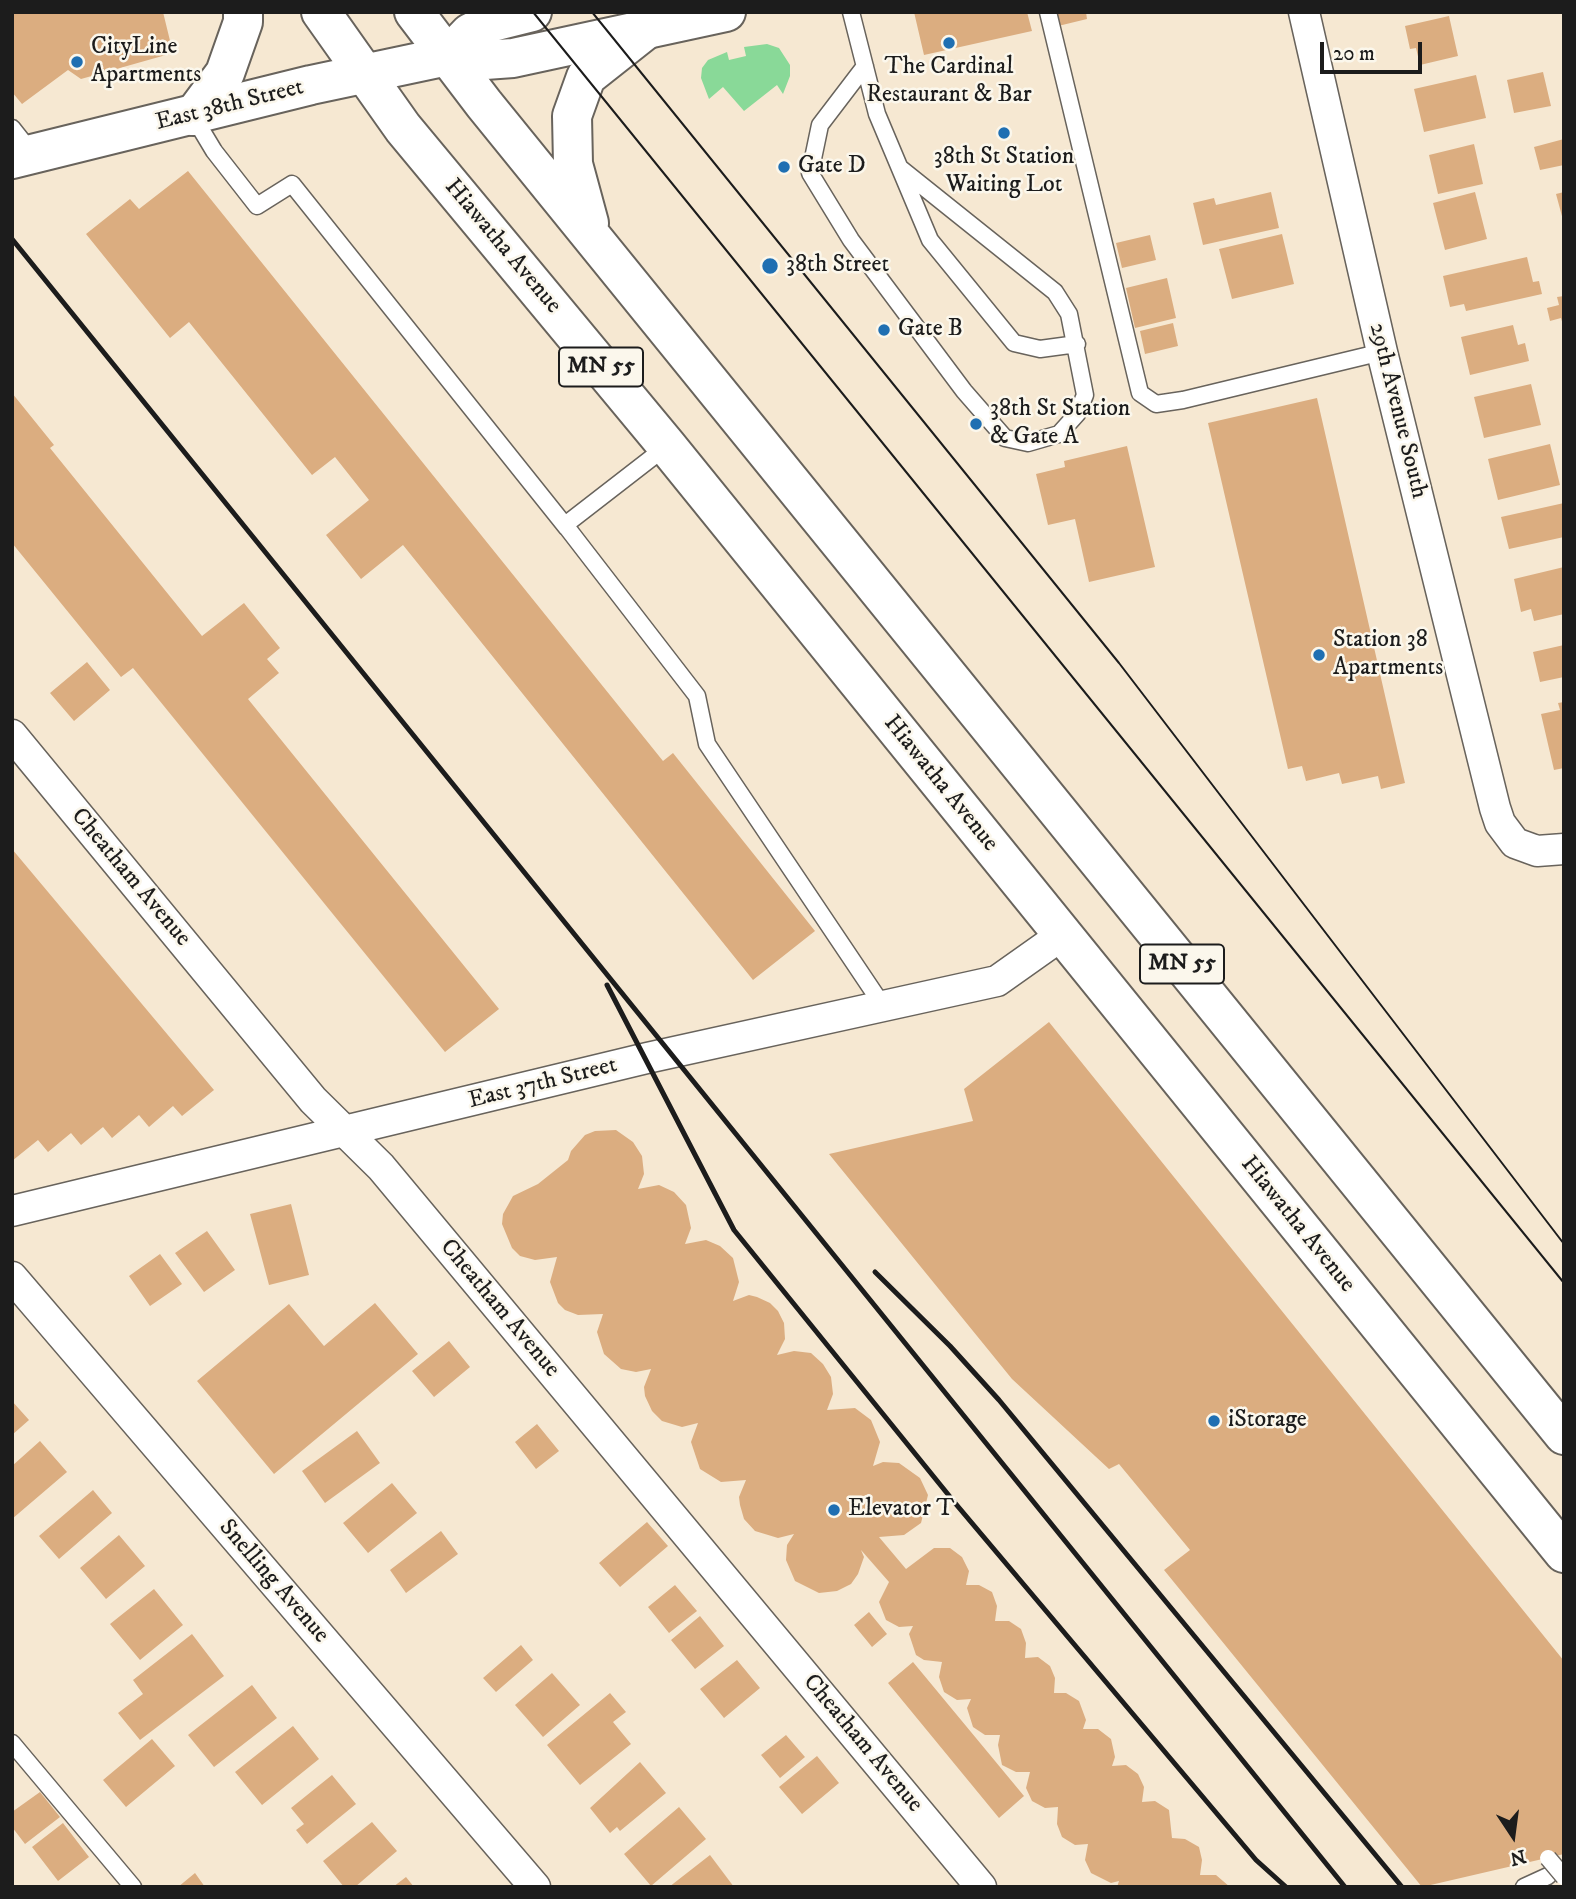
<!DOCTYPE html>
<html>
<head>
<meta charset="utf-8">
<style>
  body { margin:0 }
  #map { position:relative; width:1576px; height:1899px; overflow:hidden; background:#f6e8d2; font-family:"IM FELL DW Pica",serif }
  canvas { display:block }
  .frame { position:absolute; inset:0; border:14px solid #1c1c1c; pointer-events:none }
  .north { position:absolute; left:1478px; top:1801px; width:70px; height:70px; -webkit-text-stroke:5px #fbf7ec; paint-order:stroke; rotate:167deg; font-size:19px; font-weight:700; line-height:28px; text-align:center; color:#1c1c1c }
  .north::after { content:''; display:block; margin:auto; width:24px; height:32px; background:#1c1c1c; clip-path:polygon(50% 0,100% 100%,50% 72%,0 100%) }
  .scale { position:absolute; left:1320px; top:42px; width:102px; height:32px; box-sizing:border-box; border:4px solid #1c1c1c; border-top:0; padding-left:9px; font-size:21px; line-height:24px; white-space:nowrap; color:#1c1c1c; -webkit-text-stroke:5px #fbf7ec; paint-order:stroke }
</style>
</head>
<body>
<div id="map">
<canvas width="1576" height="1899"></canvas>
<div class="frame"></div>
<div class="north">N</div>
<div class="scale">20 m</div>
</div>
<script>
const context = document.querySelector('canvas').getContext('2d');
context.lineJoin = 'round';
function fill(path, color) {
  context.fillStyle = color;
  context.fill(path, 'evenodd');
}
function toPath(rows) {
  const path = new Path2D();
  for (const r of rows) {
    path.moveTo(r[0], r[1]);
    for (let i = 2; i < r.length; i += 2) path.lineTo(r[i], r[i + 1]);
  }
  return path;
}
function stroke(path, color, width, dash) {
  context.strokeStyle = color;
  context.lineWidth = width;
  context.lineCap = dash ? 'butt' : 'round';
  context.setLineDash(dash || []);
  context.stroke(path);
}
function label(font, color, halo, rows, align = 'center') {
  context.font = font + ' "IM FELL DW Pica",serif';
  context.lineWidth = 5;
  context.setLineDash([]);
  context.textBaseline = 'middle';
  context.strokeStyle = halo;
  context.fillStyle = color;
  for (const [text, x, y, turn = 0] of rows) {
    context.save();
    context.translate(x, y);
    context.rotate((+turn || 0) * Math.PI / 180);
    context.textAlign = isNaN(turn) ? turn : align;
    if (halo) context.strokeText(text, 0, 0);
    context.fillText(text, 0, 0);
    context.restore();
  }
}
fill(toPath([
  [767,44,779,48,790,65,790,76,783,94,777,85,744,111,723,87,709,99,701,78,702,68,708,60,727,52,729,60,746,56,744,47]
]), '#89d998');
fill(toPath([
  [12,12,163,12,173,53,81,79,68,70,22,104,12,92],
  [914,12,1027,12,1032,31,924,55],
  [1051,12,1086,12,1087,19,1054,27],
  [1449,16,1458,56,1420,65,1416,48,1410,49,1405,26],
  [1543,72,1551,106,1514,113,1507,80],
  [1476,75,1486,118,1424,132,1414,89],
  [1564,139,1564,165,1540,170,1534,147],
  [1474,144,1483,184,1438,194,1429,155],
  [188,171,663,761,673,753,815,931,753,980,403,545,361,579,326,535,369,500,335,457,312,475,189,322,170,338,86,234,130,199,139,209],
  [1271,192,1279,228,1203,245,1193,203,1214,198,1216,205],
  [1475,192,1487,239,1445,250,1433,203],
  [1564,192,1564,220,1563,220,1556,194],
  [1282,234,1294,284,1232,299,1219,249],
  [1150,235,1156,260,1122,268,1116,243],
  [1527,257,1533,282,1539,281,1542,294,1466,311,1464,304,1450,307,1443,276],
  [1167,278,1176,318,1135,328,1126,288],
  [1564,296,1564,324,1563,325,1561,318,1550,321,1547,308,1559,305,1557,297],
  [1173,323,1178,346,1145,354,1140,331],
  [1513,325,1518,345,1525,343,1529,361,1470,375,1461,337],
  [1531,384,1541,425,1484,438,1474,397],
  [12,393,54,445,50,448,202,636,244,603,280,648,267,659,279,673,248,699,499,1009,445,1052,133,668,121,677,12,543],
  [1317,398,1405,783,1381,789,1378,776,1342,784,1339,773,1306,781,1302,766,1288,769,1208,423],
  [1550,444,1560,485,1498,500,1488,459],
  [1127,446,1155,567,1089,582,1075,519,1048,525,1036,474,1065,467,1064,461],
  [1564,503,1564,537,1509,549,1501,517],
  [1564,567,1564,614,1534,621,1531,609,1521,612,1514,579],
  [1564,645,1564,677,1540,682,1533,652],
  [87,662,110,690,74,721,50,693],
  [1564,702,1564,768,1554,770,1541,714,1560,710,1558,703],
  [12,849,214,1090,182,1116,173,1106,149,1127,139,1115,112,1138,103,1127,81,1145,71,1133,48,1152,38,1140,12,1161],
  [1049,1022,1564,1661,1564,1854,1422,1887,1164,1570,1190,1550,1119,1464,1109,1469,1012,1379,829,1154,973,1121,964,1089],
  [616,1130,633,1142,642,1156,644,1174,638,1189,659,1185,674,1192,686,1205,691,1228,685,1244,706,1240,720,1246,733,1258,739,1282,733,1301,749,1295,757,1297,770,1303,778,1311,784,1323,785,1339,777,1355,794,1351,811,1353,823,1364,831,1377,833,1394,827,1410,855,1408,871,1420,880,1442,873,1466,883,1462,899,1463,920,1478,928,1495,921,1523,904,1535,879,1537,906,1569,934,1548,950,1548,962,1557,969,1571,966,1585,979,1585,992,1592,997,1606,995,1621,1009,1621,1021,1629,1026,1643,1025,1658,1038,1657,1050,1666,1055,1678,1054,1693,1066,1693,1079,1701,1086,1720,1083,1729,1098,1729,1111,1739,1115,1757,1112,1766,1126,1765,1138,1774,1144,1787,1142,1802,1155,1801,1169,1810,1172,1838,1185,1839,1199,1847,1202,1860,1200,1875,1216,1875,1230,1887,1117,1887,1119,1881,1111,1883,1091,1873,1085,1860,1088,1844,1075,1845,1062,1837,1057,1824,1058,1807,1045,1808,1032,1801,1026,1788,1030,1772,1016,1772,1002,1765,998,1745,1000,1735,985,1735,973,1727,967,1708,971,1699,957,1700,944,1692,939,1677,942,1662,924,1660,916,1655,909,1634,913,1626,899,1627,886,1620,879,1602,889,1582,861,1550,864,1557,858,1574,851,1584,837,1591,819,1593,795,1581,786,1560,787,1545,794,1534,778,1538,755,1531,744,1519,740,1505,739,1497,746,1480,721,1482,700,1469,691,1442,698,1423,682,1427,662,1421,652,1411,645,1396,644,1387,651,1369,636,1372,621,1369,604,1354,597,1332,603,1314,578,1315,565,1310,558,1303,550,1282,557,1257,535,1260,520,1256,512,1248,502,1224,503,1214,513,1196,538,1184,568,1160,571,1151,585,1135,595,1131],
  [291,1204,309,1275,269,1285,250,1214],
  [207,1231,235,1270,204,1292,175,1253],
  [160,1254,182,1284,150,1306,129,1276],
  [375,1303,418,1354,274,1474,197,1381,289,1304,324,1346],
  [449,1341,470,1367,434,1397,412,1371],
  [12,1401,29,1420,12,1435],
  [537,1424,559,1451,536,1469,515,1442],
  [357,1431,380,1463,325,1503,302,1471],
  [40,1441,67,1472,12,1519,12,1466],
  [392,1483,417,1513,368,1553,343,1523],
  [93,1490,112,1513,59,1559,39,1536],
  [647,1522,668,1546,620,1587,599,1563],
  [441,1531,458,1554,406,1593,390,1570],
  [119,1535,145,1566,106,1599,80,1568],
  [675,1585,697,1611,669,1633,648,1607],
  [154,1589,183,1625,140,1660,110,1624],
  [869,1612,887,1634,872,1647,854,1625],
  [700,1616,724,1646,695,1669,671,1640],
  [192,1634,224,1676,140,1740,118,1713,143,1694,133,1680],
  [521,1645,533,1660,496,1692,483,1678],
  [737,1660,760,1688,724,1718,700,1689],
  [913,1662,1024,1796,999,1818,888,1683],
  [552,1673,580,1705,543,1737,515,1705],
  [252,1685,277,1718,214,1767,188,1735],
  [610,1693,626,1712,613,1722,631,1744,580,1785,547,1745],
  [293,1726,319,1759,262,1805,235,1772],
  [786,1735,805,1757,780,1778,761,1755],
  [152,1739,175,1766,126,1807,103,1780],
  [817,1756,839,1783,802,1814,779,1787],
  [640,1762,666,1793,620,1831,617,1827,610,1833,590,1808],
  [332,1775,356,1804,307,1844,296,1830,304,1824,291,1808],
  [40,1792,60,1817,25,1844,12,1827,12,1812],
  [679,1807,706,1839,651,1886,624,1854],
  [372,1822,397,1851,355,1887,344,1887,323,1861],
  [63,1823,89,1857,58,1881,32,1847],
  [710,1855,734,1887,669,1887],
  [195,1873,205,1887,178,1887],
  [406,1877,414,1887,393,1887]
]), '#dbad80');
const lane = toPath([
  [851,12,877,114,930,240,1014,343,1040,349,1077,344],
  [1048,12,1140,393,1156,404,1183,400,1382,352],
  [865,66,820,125,810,173,851,240,964,391,1005,438,1028,443,1059,434,1077,414,1085,395,1069,314,1055,292,900,168],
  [193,116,214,151,257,206,292,184,567,528],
  [12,128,31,152],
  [667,446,565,525,697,696,707,744,883,1006],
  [12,1743,133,1887],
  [1524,1887,1548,1876]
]);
const street = toPath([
  [1304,12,1382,352,1495,808,1500,823,1515,843,1537,851,1564,849],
  [12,735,313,1100,381,1167,981,1887],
  [12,1211,647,1058,997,981,1062,935],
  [12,1277,535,1887]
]);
const secondary = toPath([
  [448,56,470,33,492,22,532,12],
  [12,159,311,85,448,56,485,60,513,58,726,12]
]);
const highway = toPath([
  [321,12,403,128,667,446,1564,1553],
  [414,12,484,104,1564,1435],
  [193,116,225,73,243,22,243,12],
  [589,223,573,164,572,116,586,77,648,28]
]);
stroke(lane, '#68635c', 19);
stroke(street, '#68635c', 33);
stroke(secondary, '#68635c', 42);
stroke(highway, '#68635c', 42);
stroke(lane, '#fff', 16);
stroke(street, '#fff', 30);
stroke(secondary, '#fff', 38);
stroke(highway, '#fff', 38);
stroke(toPath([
  [533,12,1564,1283],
  [592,12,1119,663,1564,1244]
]), '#1c1c1c', 2);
stroke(toPath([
  [12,239,1345,1887],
  [607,985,734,1230,955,1503,1256,1860,1286,1887],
  [875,1272,950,1346,999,1400,1402,1887]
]), '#1c1c1c', 5);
const laneBridge = toPath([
  [1548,1858,1564,1877]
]);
stroke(laneBridge, '#68635c', 19, []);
stroke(laneBridge, '#fff', 16);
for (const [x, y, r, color] of [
  [949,43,7,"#1f6fb2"],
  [77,62,7,"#1f6fb2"],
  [1004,133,7,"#1f6fb2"],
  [784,167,7,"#1f6fb2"],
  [770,266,9,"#1f6fb2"],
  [884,330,7,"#1f6fb2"],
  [976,424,7,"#1f6fb2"],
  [1319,655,7,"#1f6fb2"],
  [1214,1421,7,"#1f6fb2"],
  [834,1510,7,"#1f6fb2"]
]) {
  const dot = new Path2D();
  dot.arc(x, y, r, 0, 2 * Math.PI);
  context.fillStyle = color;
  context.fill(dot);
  stroke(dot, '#fbf7ec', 2.5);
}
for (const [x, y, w] of [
  [601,367,84],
  [1182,964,84]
]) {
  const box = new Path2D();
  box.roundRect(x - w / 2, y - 19.5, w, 39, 5);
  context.fillStyle = '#fbf7ec';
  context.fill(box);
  stroke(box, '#1c1c1c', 2);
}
label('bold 23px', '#1c1c1c', null, [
  ["MN 55",601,367],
  ["MN 55",1182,964]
]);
label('24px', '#1c1c1c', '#fbf7ec', [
  ["CityLine",91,48],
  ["Apartments",91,76],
  ["The Cardinal",949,68,"center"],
  ["Restaurant & Bar",949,96,"center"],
  ["38th St Station",1004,158,"center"],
  ["Waiting Lot",1004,186,"center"],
  ["Gate D",798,167],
  ["38th Street",786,266],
  ["Gate B",898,330],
  ["38th St Station",990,410],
  ["& Gate A",990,438],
  ["Station 38",1333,641],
  ["Apartments",1333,669],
  ["iStorage",1228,1421],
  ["Elevator T",848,1510]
], 'left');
label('24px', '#1c1c1c', '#fbf7ec', [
  ["East 38th Street",230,106,-14],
  ["Hiawatha Avenue",502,247,50],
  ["29th Avenue South",1397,411,76],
  ["Hiawatha Avenue",940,784,51],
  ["Cheatham Avenue",130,878,50],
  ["East 37th Street",543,1084,-14],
  ["Hiawatha Avenue",1297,1225,51],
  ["Cheatham Avenue",499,1309,50],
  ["Snelling Avenue",273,1582,49],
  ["Cheatham Avenue",862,1744,50]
]);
</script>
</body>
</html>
